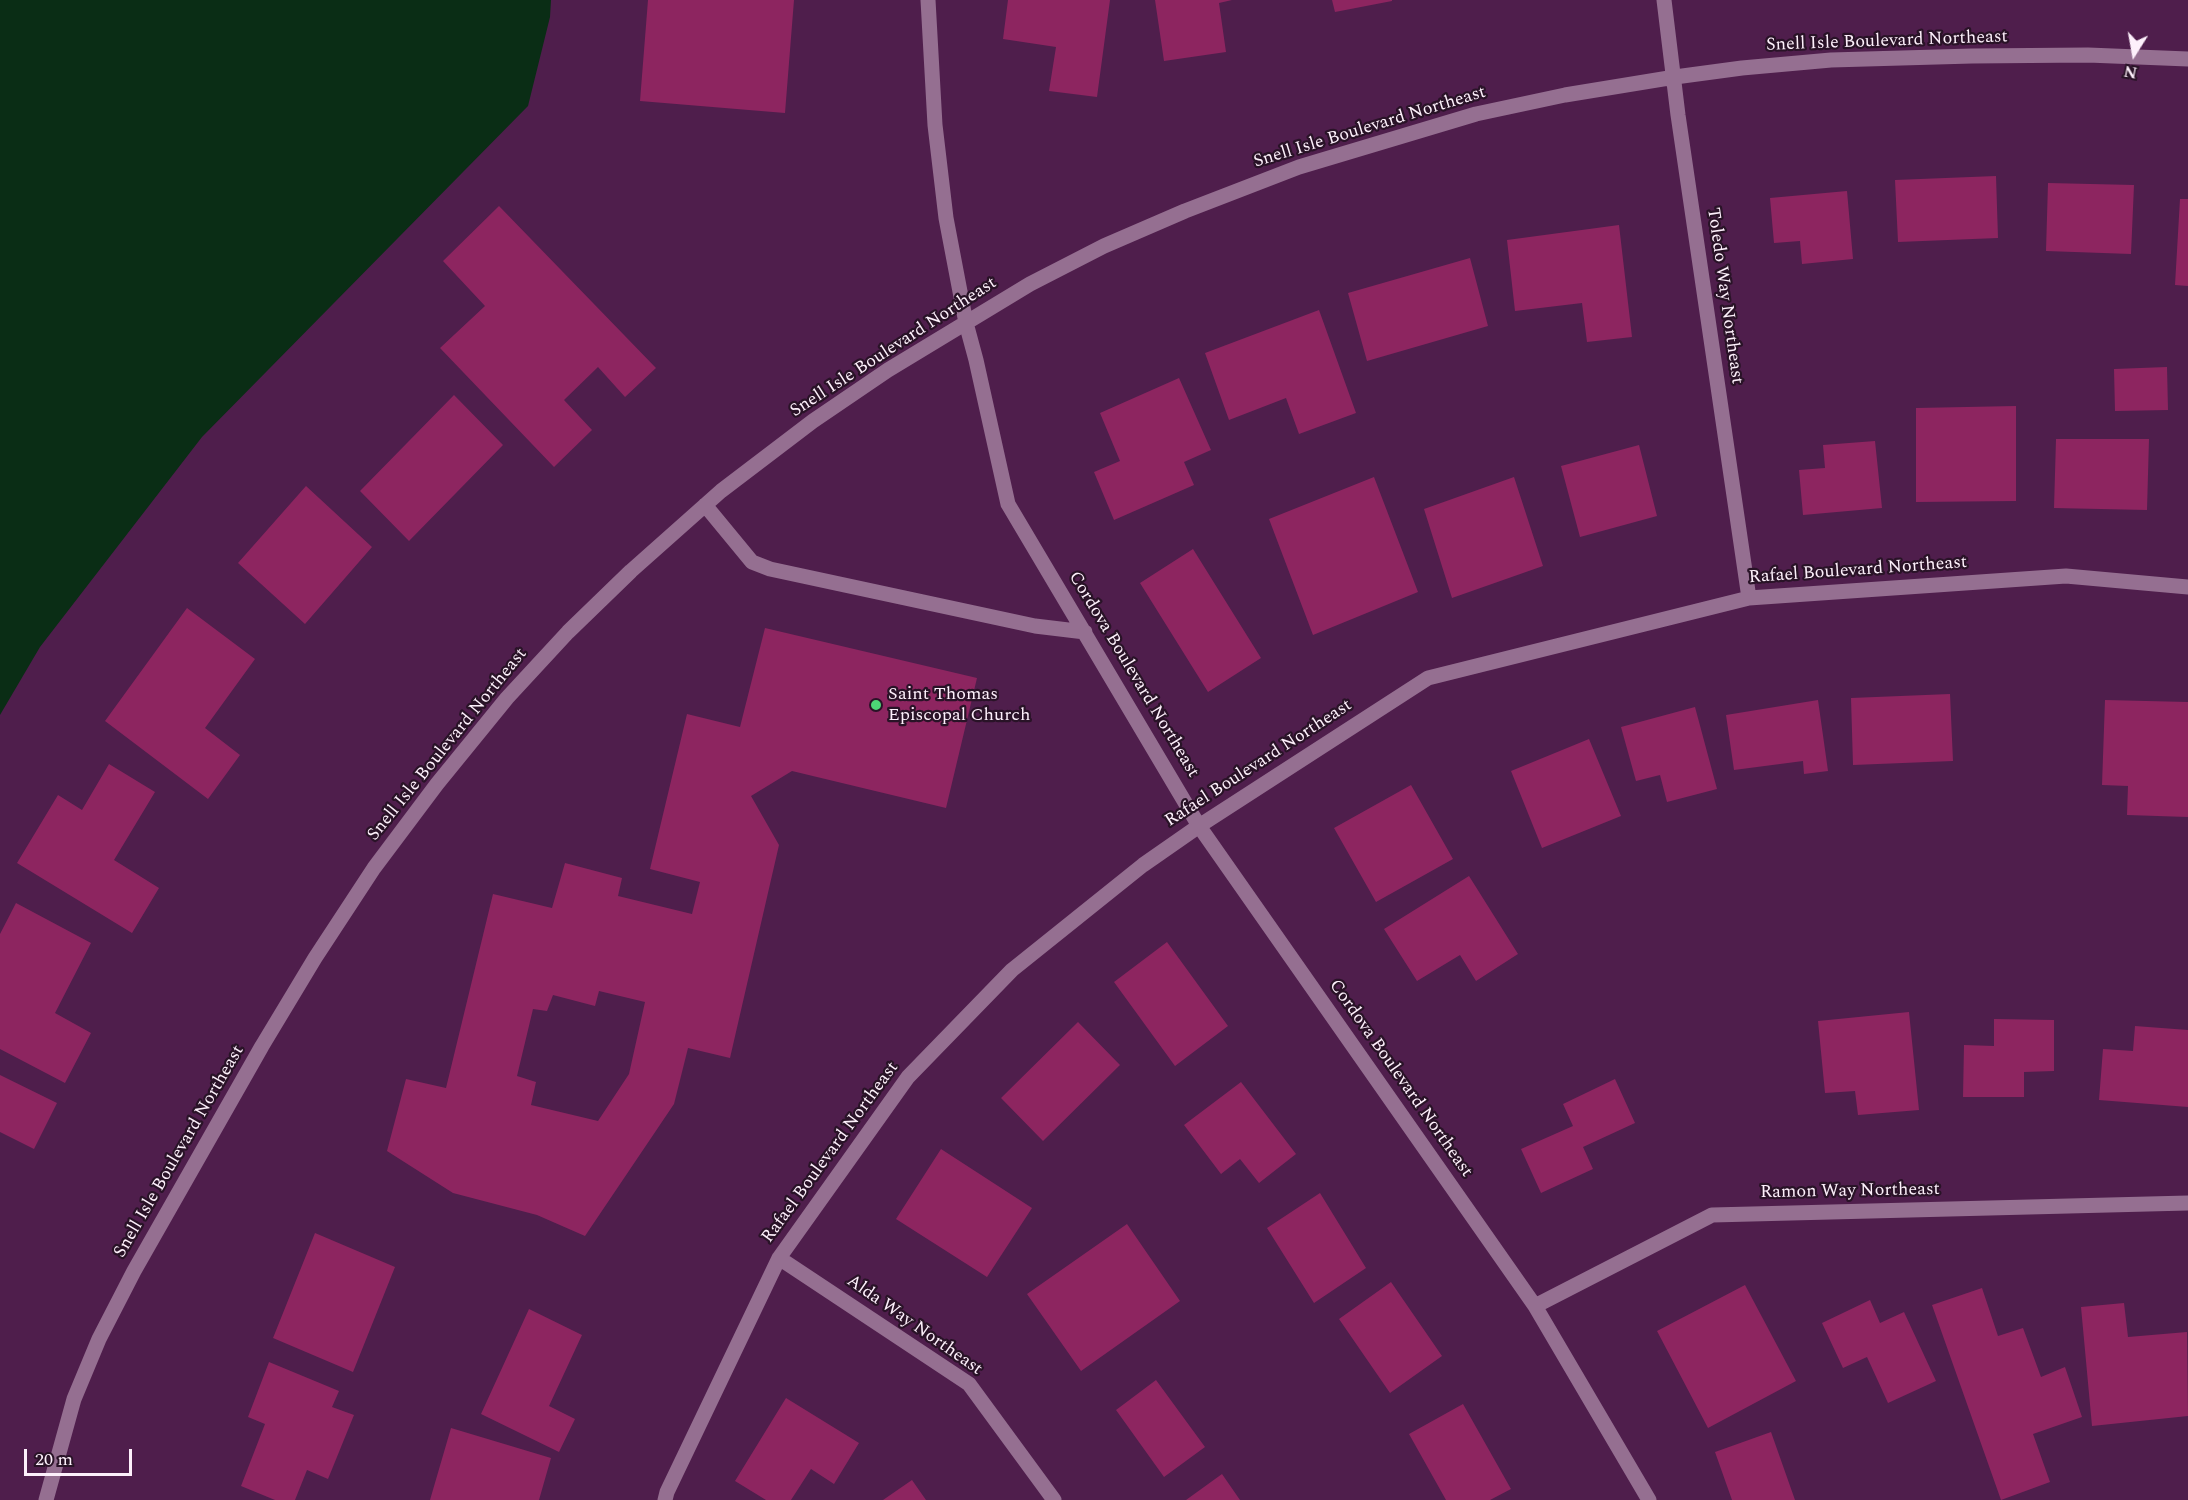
<!DOCTYPE html>
<html>
<head>
<meta charset="utf-8">
<style>
  body { margin:0 }
  #map { position:relative; width:2188px; height:1500px; overflow:hidden; background:#4f1e4c; font-family:Spectral,serif }
  canvas { display:block }
  .north { position:absolute; left:2104px; top:24px; width:60px; height:60px; -webkit-text-stroke:4px #291327; paint-order:stroke; rotate:191deg; font-size:16px; font-weight:700; line-height:24px; text-align:center; color:#fdf0fb }
  .north::after { content:''; display:block; margin:auto; width:21px; height:27px; background:#fdf0fb; clip-path:polygon(50% 0,100% 100%,50% 72%,0 100%) }
  .scale { position:absolute; left:24px; top:1449px; width:108px; height:27px; box-sizing:border-box; border:3px solid #fdf0fb; border-top:0; padding-left:8px; font-size:18px; line-height:21px; white-space:nowrap; color:#fdf0fb; -webkit-text-stroke:4px #291327; paint-order:stroke }
</style>
</head>
<body>
<div id="map">
<canvas width="2188" height="1500"></canvas>
<div class="north">N</div>
<div class="scale">20 m</div>
</div>
<script>
const context = document.querySelector('canvas').getContext('2d');
context.lineJoin = 'round';
function fill(path, color) {
  context.fillStyle = color;
  context.fill(path, 'evenodd');
}
function toPath(rows) {
  const path = new Path2D();
  for (const r of rows) {
    path.moveTo(r[0], r[1]);
    for (let i = 2; i < r.length; i += 2) path.lineTo(r[i], r[i + 1]);
  }
  return path;
}
function stroke(path, color, width, dash) {
  context.strokeStyle = color;
  context.lineWidth = width;
  context.lineCap = dash ? 'butt' : 'round';
  context.setLineDash(dash || []);
  context.stroke(path);
}
function label(font, color, halo, rows, align = 'center') {
  context.font = font + ' Spectral,serif';
  context.lineWidth = 4.5;
  context.setLineDash([]);
  context.textBaseline = 'middle';
  context.strokeStyle = halo;
  context.fillStyle = color;
  for (const [text, x, y, turn = 0] of rows) {
    context.save();
    context.translate(x, y);
    context.rotate((+turn || 0) * Math.PI / 180);
    context.textAlign = isNaN(turn) ? turn : align;
    if (halo) context.strokeText(text, 0, 0);
    context.fillText(text, 0, 0);
    context.restore();
  }
}
fill(toPath([
  [0,0,551,0,550,17,528,106,202,437,40,647,0,715]
]), '#0a2d15');
fill(toPath([
  [648,0,794,0,785,113,640,101],
  [1008,0,1110,0,1097,97,1049,91,1056,47,1003,39],
  [1155,0,1232,0,1219,3,1226,52,1164,61],
  [1332,0,1392,0,1392,1,1335,12],
  [1996,176,1998,238,1898,242,1895,180],
  [2048,183,2134,185,2131,254,2046,251],
  [1847,191,1853,259,1802,264,1800,241,1774,243,1770,198],
  [2180,199,2188,199,2188,286,2175,285],
  [499,206,656,368,625,397,598,367,564,400,592,430,554,467,440,348,485,306,443,261],
  [1619,225,1632,337,1587,342,1582,303,1515,311,1507,240],
  [1470,258,1488,326,1367,361,1348,293],
  [1319,310,1356,413,1299,434,1286,398,1229,420,1205,353],
  [2167,367,2168,410,2115,411,2114,369],
  [1179,378,1211,450,1184,462,1194,485,1114,520,1094,472,1120,461,1100,413],
  [454,395,503,445,409,541,360,491],
  [2016,406,2016,501,1916,502,1916,408],
  [2056,439,2149,439,2147,510,2054,508],
  [1875,441,1882,508,1803,515,1799,470,1825,468,1823,445],
  [1639,445,1657,516,1580,537,1561,466],
  [1374,477,1418,592,1313,635,1269,519],
  [1514,477,1543,566,1452,598,1424,509],
  [306,486,372,547,305,624,238,563],
  [1193,549,1261,658,1208,692,1140,583],
  [187,608,255,659,205,728,240,755,208,799,105,721],
  [765,628,977,678,946,808,792,771,751,796,779,845,730,1058,688,1048,674,1104,585,1236,537,1215,453,1193,387,1151,406,1079,446,1088,493,894,552,908,565,863,622,878,618,896,692,914,700,882,650,869,687,714,740,727],
  [599,991,645,1002,629,1074,598,1121,531,1105,536,1082,517,1076,533,1009,547,1011,553,995,595,1006],
  [1950,694,1953,761,1853,765,1851,698],
  [1818,700,1828,771,1804,774,1803,761,1734,770,1726,715],
  [2105,700,2188,702,2188,817,2127,815,2128,786,2102,785],
  [1695,707,1717,789,1667,802,1660,775,1636,781,1621,727],
  [1589,739,1621,816,1542,848,1511,771],
  [109,764,155,792,114,860,159,888,132,933,17,863,58,795,82,810],
  [1411,785,1453,859,1376,902,1334,828],
  [1469,876,1518,954,1476,981,1460,955,1417,981,1384,929],
  [16,903,91,943,55,1013,91,1033,65,1083,0,1049,0,934],
  [1167,942,1228,1026,1175,1066,1114,982],
  [1909,1012,1919,1110,1858,1115,1855,1091,1825,1093,1818,1021],
  [1994,1019,2054,1020,2054,1071,2024,1072,2024,1097,1963,1097,1964,1045,1994,1046],
  [1078,1022,1120,1065,1043,1141,1001,1098],
  [2135,1026,2188,1030,2188,1107,2099,1100,2103,1049,2133,1051],
  [0,1075,57,1103,34,1149,0,1132],
  [1615,1079,1635,1123,1583,1147,1593,1169,1541,1193,1521,1149,1573,1126,1563,1104],
  [1241,1082,1296,1154,1259,1183,1240,1159,1221,1174,1184,1125],
  [941,1149,1032,1208,987,1277,896,1219],
  [1320,1193,1366,1268,1314,1303,1267,1228],
  [1127,1224,1180,1301,1081,1371,1027,1294],
  [315,1233,395,1267,353,1372,273,1338],
  [1391,1282,1442,1356,1390,1393,1339,1319],
  [1745,1285,1796,1381,1708,1428,1657,1331],
  [1982,1288,1998,1336,2023,1328,2041,1377,2065,1367,2082,1417,2033,1434,2050,1482,2001,1500,1932,1305],
  [1870,1300,1880,1323,1904,1312,1936,1381,1888,1403,1867,1357,1843,1368,1822,1323],
  [2124,1303,2128,1337,2187,1332,2188,1416,2092,1426,2081,1307],
  [529,1309,582,1335,549,1406,575,1419,559,1452,481,1414],
  [269,1362,339,1391,332,1407,354,1415,328,1479,307,1470,295,1500,275,1500,241,1486,265,1424,248,1417],
  [1156,1380,1205,1447,1164,1477,1116,1410],
  [786,1398,859,1443,834,1484,811,1469,791,1500,766,1500,735,1481],
  [1463,1404,1511,1489,1490,1500,1446,1500,1409,1434],
  [451,1428,551,1458,539,1500,430,1500],
  [1771,1432,1795,1500,1732,1500,1715,1452],
  [1222,1474,1240,1500,1186,1500],
  [912,1480,926,1500,883,1500]
]), '#8d2560');
stroke(toPath([
  [928,0,935,125,946,218,966,323,976,360,1008,504,1199,826,1535,1306,1649,1500],
  [1664,0,1678,115,1749,598],
  [705,505,752,562,770,569,1035,626,1085,632],
  [779,1258,969,1384,1054,1500],
  [1535,1306,1712,1215,2188,1203],
  [46,1500,74,1399,99,1339,134,1271,262,1046,315,958,374,868,437,784,507,698,568,632,631,571,721,491,813,421,888,370,1030,284,1104,246,1185,211,1299,167,1476,114,1565,95,1675,77,1742,68,1831,60,1972,56,2088,55,2188,59],
  [665,1500,667,1492,779,1258,908,1077,1012,970,1143,865,1199,826,1428,678,1749,598,2066,576,2188,587]
]), '#956f91', 15);
for (const [x, y, r, color] of [
  [876,705,6,"#4cd676"]
]) {
  const dot = new Path2D();
  dot.arc(x, y, r, 0, 2 * Math.PI);
  context.fillStyle = color;
  context.fill(dot);
  stroke(dot, '#291327', 2);
}
label('18px', '#fdf0fb', '#291327', [
  ["Snell Isle Boulevard Northeast",1887,42,-2],
  ["Snell Isle Boulevard Northeast",1370,128,-17],
  ["Toledo Way Northeast",1724,296,82],
  ["Snell Isle Boulevard Northeast",894,348,-33],
  ["Rafael Boulevard Northeast",1858,571,-4],
  ["Cordova Boulevard Northeast",1133,675,59],
  ["Snell Isle Boulevard Northeast",448,745,-51],
  ["Rafael Boulevard Northeast",1259,764,-33],
  ["Cordova Boulevard Northeast",1400,1079,55],
  ["Snell Isle Boulevard Northeast",180,1152,-60],
  ["Rafael Boulevard Northeast",831,1153,-54],
  ["Ramon Way Northeast",1850,1192,-1],
  ["Alda Way Northeast",914,1326,35]
]);
label('18px', '#fdf0fb', '#291327', [
  ["Saint Thomas",888,695],
  ["Episcopal Church",888,716]
], 'left');
</script>
</body>
</html>
